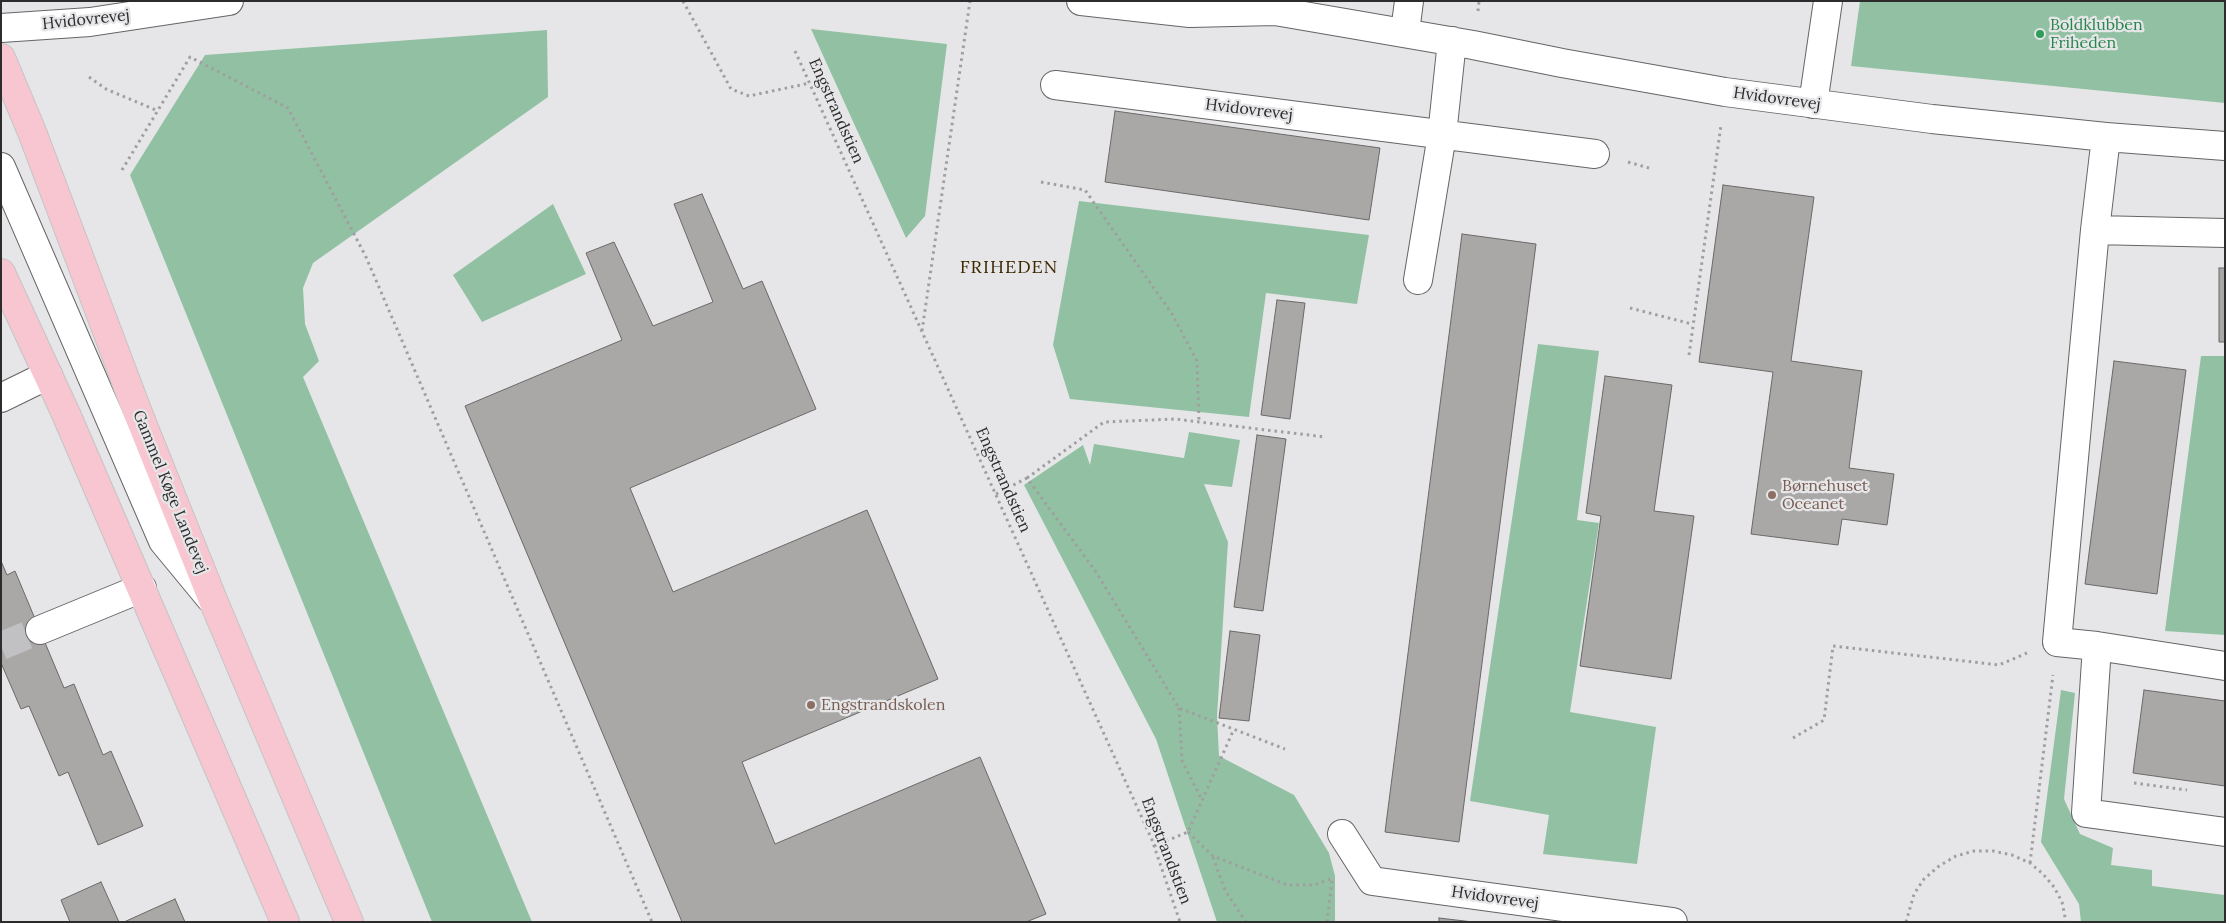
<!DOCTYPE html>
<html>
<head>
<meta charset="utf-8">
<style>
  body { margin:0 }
  #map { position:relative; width:2226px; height:923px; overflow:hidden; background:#e6e6e8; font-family:Lora,serif }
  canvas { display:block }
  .frame { position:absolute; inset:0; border:2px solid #2c2c2d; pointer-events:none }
</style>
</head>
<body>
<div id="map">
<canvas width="2226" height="923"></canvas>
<div class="frame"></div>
</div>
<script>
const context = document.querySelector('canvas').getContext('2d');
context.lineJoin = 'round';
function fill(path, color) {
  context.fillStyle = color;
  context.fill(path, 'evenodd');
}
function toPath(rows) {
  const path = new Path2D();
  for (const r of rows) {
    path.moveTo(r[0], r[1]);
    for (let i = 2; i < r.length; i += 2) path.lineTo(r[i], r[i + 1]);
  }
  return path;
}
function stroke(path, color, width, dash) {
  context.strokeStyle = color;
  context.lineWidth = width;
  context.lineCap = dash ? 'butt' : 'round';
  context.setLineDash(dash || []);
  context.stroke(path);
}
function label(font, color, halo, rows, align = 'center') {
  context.font = font + ' Lora,serif';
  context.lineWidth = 4.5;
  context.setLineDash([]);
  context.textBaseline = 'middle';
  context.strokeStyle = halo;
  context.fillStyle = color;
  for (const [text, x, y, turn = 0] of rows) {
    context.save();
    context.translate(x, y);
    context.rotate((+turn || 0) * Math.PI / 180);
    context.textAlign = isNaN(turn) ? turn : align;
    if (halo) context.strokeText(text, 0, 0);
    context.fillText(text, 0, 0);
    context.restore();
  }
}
fill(toPath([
  [1860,1,2225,1,2225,103,1851,66],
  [811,29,947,44,925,216,906,238],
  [547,30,548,97,313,263,303,288,305,324,319,361,303,377,532,922,432,922,130,175,205,55],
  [1079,201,1369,235,1357,304,1266,293,1249,417,1070,399,1053,345],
  [553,204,586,274,482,322,453,275],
  [1538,344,1599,351,1577,520,1599,523,1570,712,1656,727,1637,864,1543,854,1549,815,1470,801],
  [2201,356,2225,356,2225,635,2165,631],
  [1189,432,1240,440,1232,487,1204,484,1228,542,1217,716,1219,756,1294,795,1329,853,1335,876,1335,922,1217,922,1156,739,1024,485,1083,445,1090,465,1094,444,1184,458],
  [2061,690,2075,693,2064,799,2080,834,2113,848,2111,865,2152,870,2152,886,2225,895,2225,922,2081,922,2079,904,2041,842]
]), '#91c1a2');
const building = toPath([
  [1115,111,1380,148,1369,220,1105,182,1115,111],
  [1723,185,1814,197,1791,361,1862,371,1849,468,1894,474,1887,525,1842,519,1838,545,1751,534,1773,372,1699,362,1723,185],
  [702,194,743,289,762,281,816,409,630,488,673,592,867,510,938,679,742,762,775,844,980,757,1046,914,1026,922,682,922,465,406,622,340,586,253,614,242,653,326,713,302,674,204,702,194],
  [1462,234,1536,244,1459,842,1385,832,1462,234],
  [2219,268,2225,268,2225,342,2219,342,2219,268],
  [1277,300,1305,303,1290,419,1261,415,1277,300],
  [2114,361,2186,370,2157,594,2085,584,2114,361],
  [1605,376,1672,385,1654,511,1694,516,1671,679,1580,666,1601,516,1586,513,1605,376],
  [1257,435,1286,439,1263,611,1234,607,1257,435],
  [1,561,7,575,15,571,64,688,74,684,103,755,111,751,143,826,98,845,68,772,59,776,29,706,21,709,1,663,1,561],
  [1230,631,1260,635,1249,721,1219,718,1230,631],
  [2144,690,2225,701,2225,786,2133,773,2144,690],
  [101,882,119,922,70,922,61,900,101,882],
  [175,899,185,922,124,922,175,899],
  [1439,918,1473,922,1439,922,1439,918]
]);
fill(building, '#aaa8a7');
stroke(building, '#6b6968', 1);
stroke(toPath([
  [1,646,40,630]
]), '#c1c1c3', 28, [28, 14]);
const minor = toPath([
  [1081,1,1190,13,1275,11,1473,45,1562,63,1725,92,1932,119,2106,137,2225,146],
  [1,28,90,22,229,1],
  [1405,32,1409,1],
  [1055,85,1595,154],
  [1813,104,1828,1],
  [1,167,163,541,210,598],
  [2095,230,2106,137],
  [2225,233,2095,230,2057,642,2097,646,2225,666],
  [1418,280,1442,135,1452,41],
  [1,398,48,375],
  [40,630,142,588],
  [2097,646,2086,813,2225,832],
  [1342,834,1372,881,1673,922]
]);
const major = toPath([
  [1,58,32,132,138,413,215,605,349,922],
  [1,273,66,414,285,922]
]);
stroke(minor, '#656567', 30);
stroke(major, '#c4c4c4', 30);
stroke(toPath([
  [683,1,731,89,749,96,810,83],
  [1478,11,1479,1],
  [795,51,1152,840,1180,922],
  [89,77,106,89,158,111],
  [1628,162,1649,168],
  [122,170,190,57,288,108,366,257,652,922],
  [1041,182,1085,190,1172,314,1197,361,1199,422],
  [1630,308,1692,324],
  [922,331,970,1],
  [1689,355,1721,125],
  [1027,478,1104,422,1175,419,1325,437],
  [996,494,1027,478,1096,572,1179,708,1285,749],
  [1179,708,1182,761,1202,800],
  [1793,738,1824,720,1833,646,1999,665,2027,653],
  [2134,783,2187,790],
  [1188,832,1213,856,1287,885,1314,885,1330,879],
  [1154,846,1188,832,1234,729],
  [1213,857,1225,890,1246,922],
  [2030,863,2053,675],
  [1327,922,1332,881],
  [1906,922,1914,894,1924,879,1939,866,1956,856,1974,851,1993,851,2012,855,2030,863,2043,874,2054,887,2062,902,2066,922]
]), '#9f9fa0', 3, [2.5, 4]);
stroke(minor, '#fff', 28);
stroke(major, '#f7c6d1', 28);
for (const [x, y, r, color] of [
  [2040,34,5,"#2e9e5b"],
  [1772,495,5,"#8d6e63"],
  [811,705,5,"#8d6e63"]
]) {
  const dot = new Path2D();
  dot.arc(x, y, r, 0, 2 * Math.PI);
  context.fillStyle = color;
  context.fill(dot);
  stroke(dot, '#e6e6e8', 2);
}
label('16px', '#2c2c2d', '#e6e6e8', [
  ["Hvidovrevej",86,20,-6],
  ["Hvidovrevej",1777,99,8],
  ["Hvidovrevej",1249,110,7],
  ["Engstrandstien",836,111,66],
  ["Engstrandstien",1003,480,66],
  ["Gammel Køge Landevej",170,492,68],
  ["Engstrandstien",1166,851,69],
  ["Hvidovrevej",1495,898,8]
]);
label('16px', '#27864d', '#e6e6e8', [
  ["Boldklubben",2050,25],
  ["Friheden",2050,43]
], 'left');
label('16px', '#785e54', '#e6e6e8', [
  ["Børnehuset",1782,486],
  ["Oceanet",1782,504],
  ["Engstrandskolen",821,705]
], 'left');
context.letterSpacing = '1px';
label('18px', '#3b2700', '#e6e6e8', [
  ["FRIHEDEN",1009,268]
]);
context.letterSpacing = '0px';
</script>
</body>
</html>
